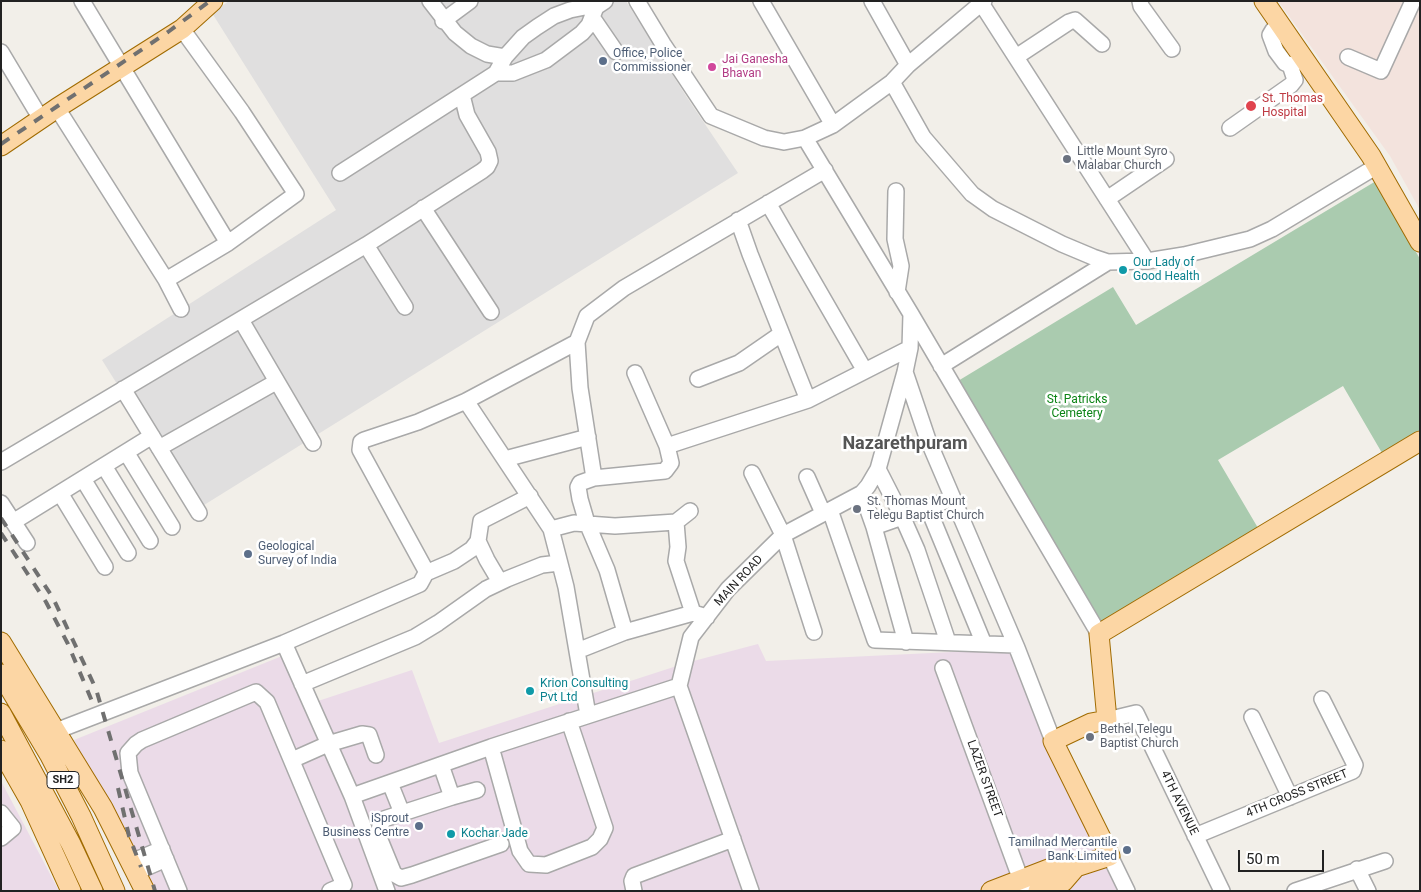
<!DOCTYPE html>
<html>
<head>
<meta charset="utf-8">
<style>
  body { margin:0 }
  #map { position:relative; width:1421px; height:892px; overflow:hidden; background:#f2efe9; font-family:Roboto,sans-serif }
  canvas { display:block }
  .frame { position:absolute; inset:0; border:2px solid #222; pointer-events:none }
  .scale { position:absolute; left:1238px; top:850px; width:86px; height:22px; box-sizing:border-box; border:2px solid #222; border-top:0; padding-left:6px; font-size:15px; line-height:18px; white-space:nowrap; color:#222; -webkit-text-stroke:4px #fff; paint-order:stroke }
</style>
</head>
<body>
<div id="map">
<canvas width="1421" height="892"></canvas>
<div class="frame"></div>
<div class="scale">50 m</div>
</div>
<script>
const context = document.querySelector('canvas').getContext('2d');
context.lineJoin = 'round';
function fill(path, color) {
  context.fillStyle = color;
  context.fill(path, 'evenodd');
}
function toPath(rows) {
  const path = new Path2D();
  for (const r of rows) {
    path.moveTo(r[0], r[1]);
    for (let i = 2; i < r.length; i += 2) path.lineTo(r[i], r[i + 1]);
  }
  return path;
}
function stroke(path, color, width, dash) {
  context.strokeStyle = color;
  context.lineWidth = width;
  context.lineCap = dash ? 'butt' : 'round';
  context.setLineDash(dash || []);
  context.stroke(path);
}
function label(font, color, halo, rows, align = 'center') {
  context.font = font + ' Roboto,sans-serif';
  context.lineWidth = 5;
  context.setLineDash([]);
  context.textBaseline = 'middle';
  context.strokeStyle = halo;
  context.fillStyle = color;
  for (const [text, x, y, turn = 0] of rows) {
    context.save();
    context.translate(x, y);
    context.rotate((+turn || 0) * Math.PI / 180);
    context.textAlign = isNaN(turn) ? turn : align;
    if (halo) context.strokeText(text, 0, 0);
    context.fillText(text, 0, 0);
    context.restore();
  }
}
fill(toPath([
  [229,1,626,1,688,99,738,173,196,510,102,360,336,210,212,13]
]), '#e0dfdf');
fill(toPath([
  [758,644,766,661,1014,649,1121,891,152,891,74,740,292,652,309,704,412,670,439,743,686,663],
  [1,781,59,891,1,891]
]), '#ebdbe8');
fill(toPath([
  [1278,1,1420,1,1420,210,1390,156]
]), '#f3e3dd');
fill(toPath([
  [1376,181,1420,259,1420,430,1382,453,1343,386,1218,460,1258,528,1098,625,953,384,1113,287,1136,325]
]), '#aacbaf');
const minor = toPath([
  [82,1,228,243],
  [430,1,455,33,471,46,487,54,505,57],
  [637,1,663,44,711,116,764,138,784,142,805,138,833,125,892,82,908,65,984,1],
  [761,1,833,125],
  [872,1,908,65],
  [1140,1,1141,6,1172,49],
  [981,3,1147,261],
  [592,17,616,52],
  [443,21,470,1],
  [1280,25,1273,30,1270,35,1276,51,1285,63,1290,65,1298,62],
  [1,52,41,119],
  [1016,57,1069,22,1075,20,1102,44],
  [1348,57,1381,71,1413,1],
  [496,73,513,73,546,60,582,33,589,25,596,7],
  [892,82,923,137,972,194,993,209,1062,244,1093,257,1108,262,1147,261,1184,255,1250,239,1272,229,1377,166],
  [57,108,166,280,181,309],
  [1230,128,1291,85,1295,80,1290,65],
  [805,138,911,314,1099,634],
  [340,173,496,73,505,57,523,37,537,27,554,16,570,10,585,7,596,7,605,1],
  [896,191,895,239,901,266,897,292],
  [1107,199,1166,159],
  [768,203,865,371],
  [423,208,491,312],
  [738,220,750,254,808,400],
  [366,245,405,307],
  [166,280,228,243,296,194,242,112,182,29],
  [241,320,313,443],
  [941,366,1108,262],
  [905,372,928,440,1017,648,1053,741],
  [698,379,739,363,781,334],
  [123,389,199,513],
  [466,401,551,529,566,587,588,715],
  [667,446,808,400,910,348],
  [159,448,276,382],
  [126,452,172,527],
  [505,459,588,437],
  [1,462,366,245,482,171,487,167,490,161,488,152,467,115,462,95],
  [104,466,150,541],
  [878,469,902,516,917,550,948,642],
  [752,473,783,535,814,632],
  [807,477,823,513],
  [594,478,665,471,671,463,667,446,635,373],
  [83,479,128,553],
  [60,493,105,567],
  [862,493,874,527,906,642],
  [1,503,27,543],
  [928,508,984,644],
  [830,510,875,640,1015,645],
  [13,522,152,436],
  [676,522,678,547,676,561,693,613],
  [874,527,928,508,952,498],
  [551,529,574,523,615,526,676,522,690,511],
  [426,573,454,561,472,549,478,541],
  [500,582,487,560,478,541,481,521,530,496],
  [625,632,607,570,587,523,580,499,578,487,580,483,594,478,580,388,577,342,587,316,624,288,825,170],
  [284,643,352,796,387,891],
  [577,651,625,632,693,613,707,617],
  [943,668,1025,891],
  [302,684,415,637,438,623,486,589,507,579,542,565,559,563],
  [1252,717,1290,797],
  [1107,720,1136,713,1222,891],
  [56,731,284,643,420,584,426,573,425,569,360,450,361,442,364,440,418,422,466,401,577,342],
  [491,747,520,851,529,864,546,865,592,847,600,839,605,828,569,721],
  [292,760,328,744,362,734,369,735,376,755],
  [441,765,452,797,384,819,380,826,378,835,394,874,401,878,412,875,501,844],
  [390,783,402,813],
  [352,796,491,747,679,686],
  [452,797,477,790],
  [1,813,13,828,1,838],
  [1195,836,1353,771,1355,765,1322,699],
  [1110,856,1127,891],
  [131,862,162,849],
  [1357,869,1368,891],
  [136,872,166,859],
  [179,891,130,773,128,753,136,744,142,740,256,692,267,702,344,885,330,891],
  [634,891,632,881,634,876,733,839],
  [751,891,679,686,691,637,728,589,783,535,862,493,868,486,878,469,905,372,910,348,911,314],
  [1295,891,1385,861]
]);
const major = toPath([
  [1264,1,1371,156,1420,242],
  [1,146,57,108,182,29,213,1],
  [1,642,103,808,145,891],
  [1,674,49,754,81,816,115,891],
  [1,713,71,844,93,891],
  [1,750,30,801,71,891],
  [991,891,1056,866,1076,867,1110,856,1053,741,1091,723,1107,720,1099,634,1420,441],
  [1038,891,1063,882,1076,867]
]);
stroke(minor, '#a9a9a9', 18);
stroke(major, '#a06b00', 21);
stroke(minor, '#fff', 15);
stroke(major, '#fcd6a4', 19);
stroke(toPath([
  [1,144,168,32,210,1],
  [1,518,53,598,96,689,155,891],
  [1,533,46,602,68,644,94,706],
  [118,788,129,836,141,867]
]), '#707070', 4, [10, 10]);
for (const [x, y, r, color] of [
  [603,61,5,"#5c6f8a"],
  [712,67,5,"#d1479c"],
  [1251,106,6,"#e0444e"],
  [1067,159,5,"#6b7280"],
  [1123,270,5,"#0f9aa8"],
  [857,509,5,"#6b7280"],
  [248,554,5,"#5c6f8a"],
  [530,691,5,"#0f9aa8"],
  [1090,737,5,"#6b7280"],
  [419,826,5,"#5c6f8a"],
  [451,834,5,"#0f9aa8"],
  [1127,850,5,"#5c6f8a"]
]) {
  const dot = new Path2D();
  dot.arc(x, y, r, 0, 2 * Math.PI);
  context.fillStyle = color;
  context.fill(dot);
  stroke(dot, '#fff', 2);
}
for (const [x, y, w] of [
  [63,780,32]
]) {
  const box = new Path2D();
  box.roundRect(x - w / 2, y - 8.5, w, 17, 4);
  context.fillStyle = '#fff';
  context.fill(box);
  stroke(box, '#222', 1);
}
label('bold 11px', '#222', null, [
  ["SH2",63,780]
]);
label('12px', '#4e5e75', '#fff', [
  ["Office, Police",613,54],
  ["Commissioner",613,68],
  ["Geological",258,547],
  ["Survey of India",258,561],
  ["iSprout",409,819,"right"],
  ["Business Centre",409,833,"right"],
  ["Tamilnad Mercantile",1117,843,"right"],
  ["Bank Limited",1117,857,"right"]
], 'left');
label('12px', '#b23c85', '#fff', [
  ["Jai Ganesha",722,60],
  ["Bhavan",722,74]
], 'left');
label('12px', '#be3a42', '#fff', [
  ["St. Thomas",1262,99],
  ["Hospital",1262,113]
], 'left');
label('12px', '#5b616d', '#fff', [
  ["Little Mount Syro",1077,152],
  ["Malabar Church",1077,166],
  ["St. Thomas Mount",867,502],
  ["Telegu Baptist Church",867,516],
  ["Bethel Telegu",1100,730],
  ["Baptist Church",1100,744]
], 'left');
label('12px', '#0d838f', '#fff', [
  ["Our Lady of",1133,263],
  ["Good Health",1133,277],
  ["Krion Consulting",540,684],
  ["Pvt Ltd",540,698],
  ["Kochar Jade",461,834]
], 'left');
label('12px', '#0c8416', '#fff', [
  ["St. Patricks",1077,400],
  ["Cemetery",1077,414]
]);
label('12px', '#222', '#fff', [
  ["MAIN ROAD",739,581,-47],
  ["LAZER STREET",984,779,70],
  ["4TH CROSS STREET",1297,794,-22],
  ["4TH AVENUE",1179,803,64]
]);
label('bold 18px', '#555', '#fff', [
  ["Nazarethpuram",905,444]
]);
</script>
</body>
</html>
